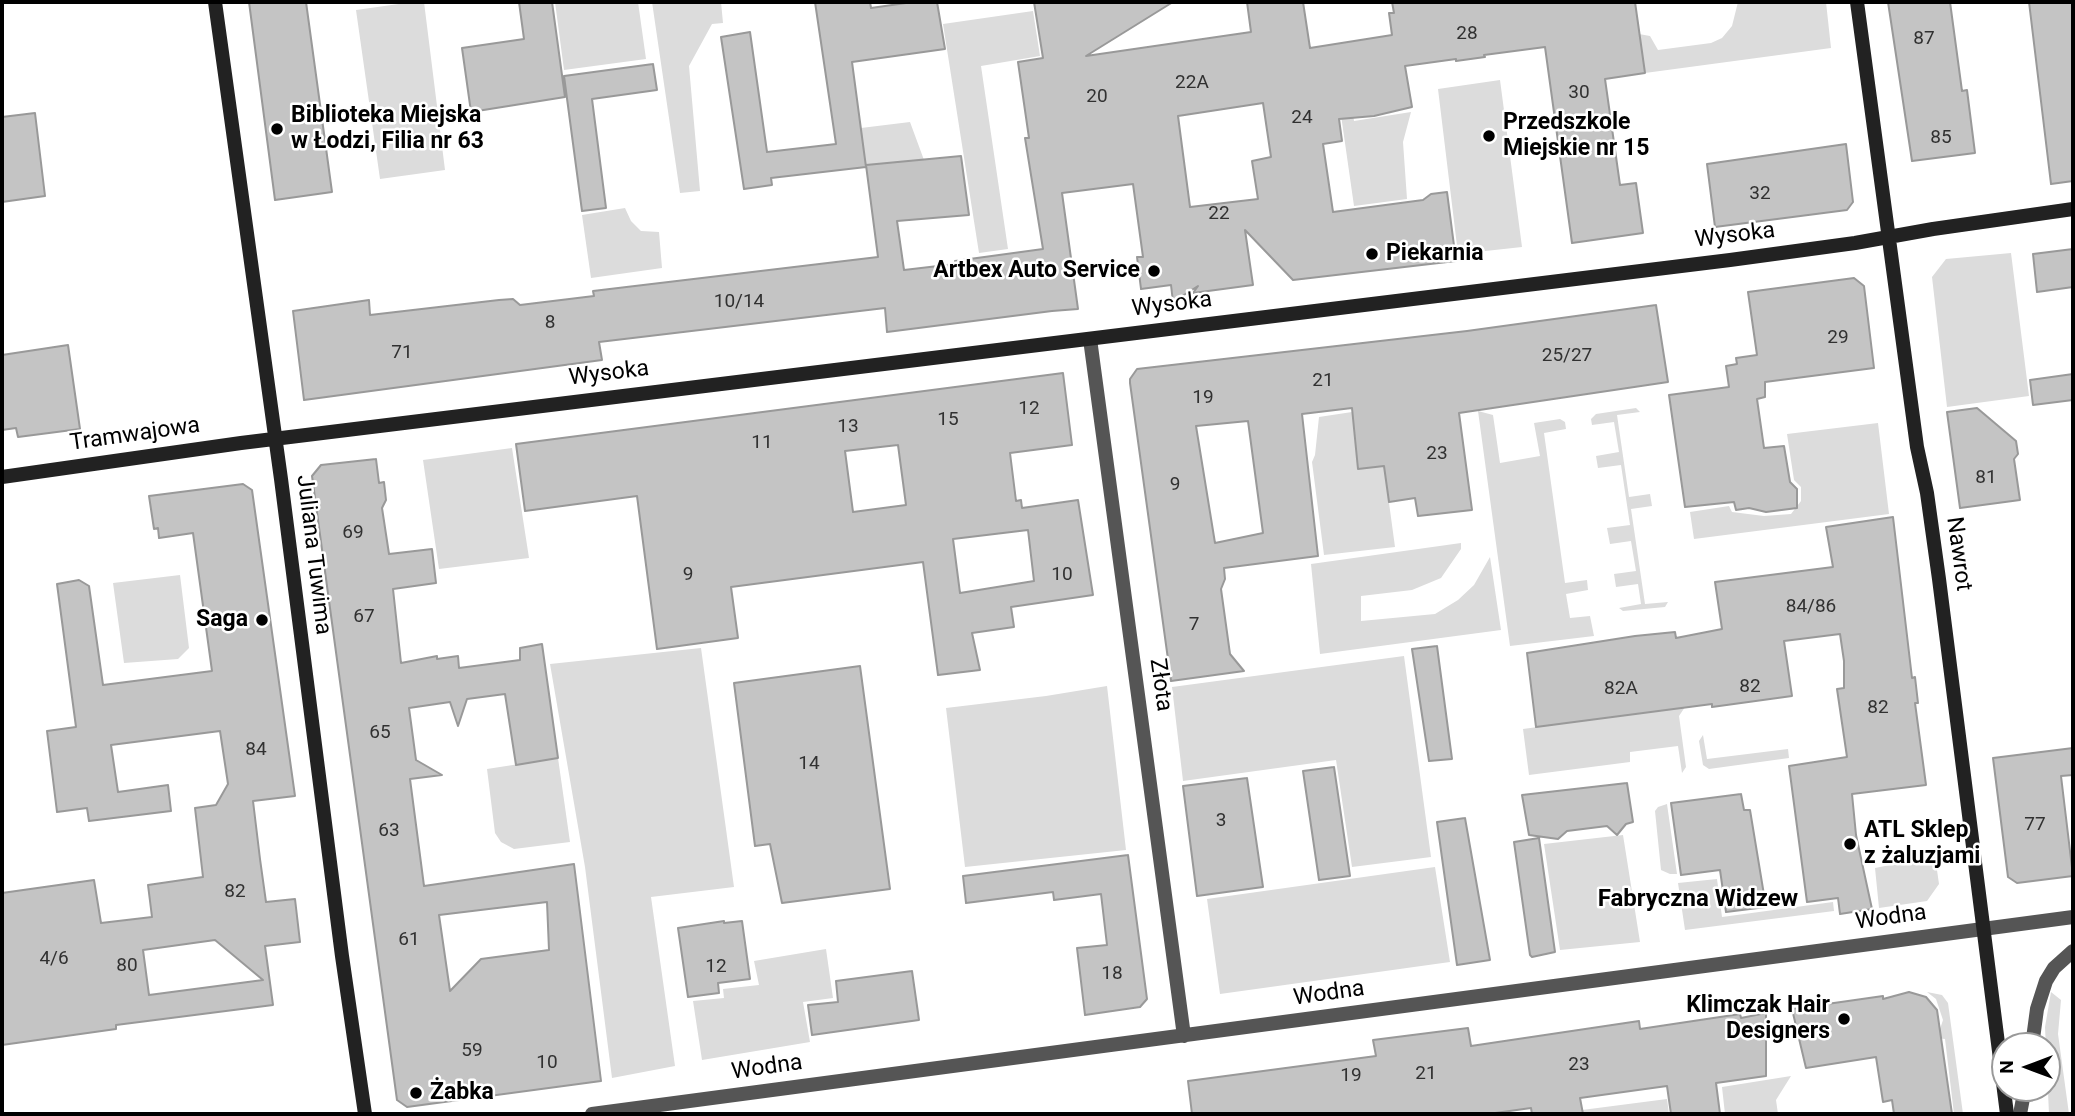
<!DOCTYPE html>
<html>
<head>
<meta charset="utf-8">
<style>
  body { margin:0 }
  #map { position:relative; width:2075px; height:1116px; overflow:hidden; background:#fff; font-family:Roboto,sans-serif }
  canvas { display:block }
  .frame { position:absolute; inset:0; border:4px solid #000; pointer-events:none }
  .north { position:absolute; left:1991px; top:1032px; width:70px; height:70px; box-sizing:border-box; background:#fff; border:2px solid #999; border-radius:50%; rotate:270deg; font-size:19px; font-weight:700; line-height:28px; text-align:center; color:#000 }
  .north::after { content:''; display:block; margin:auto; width:24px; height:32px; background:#000; clip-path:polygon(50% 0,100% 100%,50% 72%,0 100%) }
</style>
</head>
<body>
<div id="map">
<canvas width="2075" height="1116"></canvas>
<div class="frame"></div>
<div class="north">N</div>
</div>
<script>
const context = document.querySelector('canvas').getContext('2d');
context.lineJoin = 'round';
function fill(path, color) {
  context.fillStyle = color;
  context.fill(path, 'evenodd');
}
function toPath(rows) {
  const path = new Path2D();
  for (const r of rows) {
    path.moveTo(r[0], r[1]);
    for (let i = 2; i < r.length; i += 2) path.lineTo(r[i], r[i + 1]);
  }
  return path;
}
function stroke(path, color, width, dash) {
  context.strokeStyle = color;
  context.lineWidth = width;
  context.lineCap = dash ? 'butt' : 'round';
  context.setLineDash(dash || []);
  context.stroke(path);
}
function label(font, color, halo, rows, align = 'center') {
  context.font = font + ' Roboto,sans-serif';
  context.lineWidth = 5;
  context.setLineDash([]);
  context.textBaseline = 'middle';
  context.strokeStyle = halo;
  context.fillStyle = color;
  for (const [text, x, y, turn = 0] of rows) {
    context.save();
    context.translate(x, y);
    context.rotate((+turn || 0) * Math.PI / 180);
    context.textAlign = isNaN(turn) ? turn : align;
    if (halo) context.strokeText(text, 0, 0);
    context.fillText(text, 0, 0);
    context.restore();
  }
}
fill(toPath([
  [413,2,424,2,445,170,380,179,356,10],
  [555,2,638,2,646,59,564,70],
  [652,2,721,2,723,23,712,24,689,66,700,191,680,193],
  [1738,2,1826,2,1831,48,1645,73,1639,34,1650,36,1658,50,1711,43,1722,38,1732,26],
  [1033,11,1040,56,981,66,1008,249,979,253,943,24],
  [1348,77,1354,121,1411,112,1403,142,1407,199,1354,206,1336,80],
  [1500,80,1522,247,1458,254,1438,89],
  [910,122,924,160,866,165,861,128],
  [625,208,631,221,641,231,659,232,662,268,591,278,582,215],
  [2011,253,2029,396,1947,407,1932,277,1946,259],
  [1636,408,1640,412,1617,415,1629,497,1650,494,1652,506,1631,509,1645,604,1668,602,1665,607,1623,611,1619,608,1641,604,1638,584,1616,587,1614,574,1636,571,1631,541,1610,544,1607,528,1630,525,1621,465,1598,468,1596,456,1619,452,1614,422,1592,425,1591,419,1596,414],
  [1478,411,1493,415,1500,463,1540,456,1534,423,1560,419,1565,422,1566,429,1544,433,1565,583,1587,580,1588,590,1566,594,1570,618,1590,616,1594,636,1510,646],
  [1352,412,1384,466,1395,547,1324,555,1312,462,1315,455,1319,417],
  [1878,423,1889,514,1694,539,1690,512,1729,506,1732,512,1764,516,1791,514,1801,501,1801,487,1794,480,1787,434],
  [512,448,529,558,439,569,423,460],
  [1461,543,1461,549,1441,578,1412,590,1361,596,1361,621,1435,614,1458,600,1474,585,1490,557,1501,630,1320,654,1311,564],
  [180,575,189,648,178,659,124,663,113,583],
  [701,648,734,887,651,897,675,1066,612,1078,585,867,550,664],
  [1404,656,1431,857,1352,867,1336,760,1183,781,1172,687],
  [1107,686,1126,850,965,867,946,708,1046,696],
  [1685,707,1679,716,1686,767,1682,773,1678,746,1630,752,1630,762,1529,775,1523,729],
  [1703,735,1707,759,1788,749,1789,758,1709,769,1703,765,1699,741],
  [558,758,570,842,514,849,501,842,495,833,487,769],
  [1667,804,1677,874,1670,874,1661,870,1655,811,1658,807],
  [1623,835,1640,942,1560,950,1544,844],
  [1935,856,1939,884,1927,901,1879,908,1875,868],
  [1435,867,1450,962,1220,994,1207,899],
  [1717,879,1722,917,1833,902,1834,911,1685,930,1678,883],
  [826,949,833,998,803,1002,810,1042,702,1060,693,1001,724,998,723,989,759,985,754,961],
  [1927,992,1942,995,1948,1003,1963,1114,1954,1114,1945,1039,1937,1038,1943,1020,1936,999],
  [2051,992,2061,1000,2058,1034,2069,1114,2049,1114,2045,1027],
  [1791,1076,1776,1100,1778,1114,1725,1114,1722,1087],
  [1667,1099,1669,1114,1583,1114,1582,1110]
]), '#dcdcdc');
const building = toPath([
  [249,2,306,2,332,192,275,200,249,2],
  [519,2,552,2,565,97,471,112,462,48,524,39,519,2],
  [815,2,870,2,871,8,913,2,937,2,945,49,852,62,866,167,771,178,772,185,744,189,721,37,750,32,767,152,836,144,815,2],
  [1034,2,1173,2,1086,56,1251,32,1247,2,1303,2,1310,48,1392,35,1389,13,1394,13,1392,2,1635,2,1645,73,1605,79,1620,185,1636,183,1643,233,1572,243,1545,47,1484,55,1485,57,1456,61,1456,59,1405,66,1412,107,1374,116,1339,119,1342,141,1323,144,1333,212,1423,200,1431,194,1447,192,1456,261,1293,280,1245,230,1253,285,1193,293,1198,286,1173,302,1171,285,1141,289,1137,257,1143,257,1133,184,1062,193,1078,309,1052,311,887,332,885,308,599,342,602,360,304,400,293,311,369,300,370,315,499,300,513,299,520,305,594,296,593,291,878,257,866,165,961,156,969,215,897,221,904,270,955,264,955,261,1043,249,1025,138,1029,138,1018,62,1043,58,1034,2],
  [1263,103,1271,157,1252,161,1258,199,1190,207,1178,116,1263,103],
  [1888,2,1950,2,1962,91,1967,90,1975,153,1912,161,1888,2],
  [2029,2,2073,2,2073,181,2051,184,2029,2],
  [653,64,657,90,592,99,606,208,582,211,564,76,653,64],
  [35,113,45,196,2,202,2,117,35,113],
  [1846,144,1853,202,1847,210,1715,227,1707,164,1846,144],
  [2073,249,2073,287,2037,292,2033,254,2073,249],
  [1854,278,1864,286,1874,368,1765,382,1765,397,1757,399,1764,448,1784,446,1790,482,1797,489,1797,508,1766,512,1749,508,1736,510,1734,502,1685,507,1669,395,1729,387,1726,366,1737,364,1736,358,1757,355,1748,292,1854,278],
  [1656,305,1668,382,1459,413,1472,510,1418,516,1415,498,1389,502,1384,466,1358,469,1352,408,1302,414,1318,556,1224,568,1225,579,1221,589,1230,654,1244,671,1171,681,1130,383,1130,379,1137,369,1467,331,1656,305],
  [1248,421,1263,533,1215,543,1196,426,1248,421],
  [68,345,80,429,18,437,16,428,2,430,2,355,68,345],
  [1063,373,1072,445,1010,453,1016,501,1021,500,1022,508,1078,500,1093,595,1011,607,1014,627,972,633,980,670,938,675,923,562,731,587,738,638,657,649,637,496,525,511,516,444,1063,373],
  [898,445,906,505,853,512,845,451,898,445],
  [1028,530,1034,581,960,593,953,539,1028,530],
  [2073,374,2073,400,2033,405,2030,380,2073,374],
  [1977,408,2016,441,2018,454,2014,459,2020,500,1960,508,1947,412,1977,408],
  [376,459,379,483,384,482,386,500,382,508,389,554,432,549,436,583,393,589,401,663,437,656,437,659,458,656,459,668,520,660,520,648,542,644,558,758,516,765,505,694,467,699,458,726,450,702,409,708,416,760,442,775,410,779,424,886,574,864,601,1081,407,1107,397,1100,312,476,321,465,376,459],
  [547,902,549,950,481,959,450,991,439,915,547,902],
  [243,484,252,490,295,796,253,801,260,859,266,902,295,899,300,942,265,946,273,1005,116,1025,116,1029,2,1045,2,893,94,880,101,923,152,917,148,885,203,877,195,808,216,805,228,784,220,731,111,745,118,792,168,785,171,811,89,821,87,808,57,812,47,731,76,727,57,584,79,580,89,586,103,685,212,671,193,533,159,538,158,528,154,529,149,496,243,484],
  [215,940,263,980,149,995,143,950,215,940],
  [1893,517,1912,678,1915,677,1918,703,1915,703,1926,785,1852,794,1856,835,1872,909,1840,914,1838,898,1807,902,1789,766,1847,757,1837,689,1844,688,1844,661,1840,634,1784,641,1792,696,1712,707,1712,704,1536,727,1527,653,1635,636,1675,632,1676,638,1722,629,1715,582,1833,567,1826,527,1893,517],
  [1437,646,1452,759,1429,761,1412,649,1437,646],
  [860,666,890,889,782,903,770,844,755,846,734,683,860,666],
  [2073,748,2073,775,2061,776,2073,876,2017,883,2008,877,1993,758,2073,748],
  [1334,767,1350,876,1319,880,1303,771,1334,767],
  [1247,778,1263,887,1197,896,1183,786,1247,778],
  [1627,783,1633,822,1626,824,1617,835,1607,826,1567,831,1558,839,1529,835,1522,795,1627,783],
  [1741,794,1744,810,1750,810,1766,907,1726,912,1720,870,1681,875,1671,803,1741,794],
  [1465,818,1490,960,1457,965,1437,822,1465,818],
  [1539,838,1555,952,1532,957,1530,955,1514,842,1539,838],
  [1128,855,1147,999,1140,1007,1085,1015,1077,948,1107,945,1101,894,1054,900,1053,892,966,903,963,876,1128,855],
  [724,921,724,923,742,921,750,979,718,983,719,993,688,997,678,928,724,921],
  [912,971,919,1020,812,1035,808,1005,838,1002,836,981,912,971],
  [1909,992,1926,997,1937,1010,1952,1114,1894,1114,1892,1100,1883,1102,1876,1057,1806,1068,1792,1009,1883,996,1883,999,1909,992],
  [1766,1013,1766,1076,1716,1083,1720,1114,1671,1114,1667,1086,1580,1098,1583,1114,1532,1114,1531,1108,1488,1114,1192,1114,1188,1081,1376,1056,1373,1040,1468,1028,1471,1046,1639,1021,1640,1029,1740,1014,1741,1018,1766,1013]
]);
fill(building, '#c4c4c4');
stroke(building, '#999', 2);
stroke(toPath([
  [1090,339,1184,1036],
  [2032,1046,2037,1009,2046,981,2054,968,2073,951],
  [592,1114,2073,917],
  [2020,1114,2025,1088]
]), '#555', 14);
stroke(toPath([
  [215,2,281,479,342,956,365,1114],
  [1857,2,1917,447,1927,493,1939,579,2007,1114],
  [2,477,241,443,1730,260,1855,243,1933,229,2073,209]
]), '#222', 14);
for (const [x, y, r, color] of [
  [277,129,7,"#000"],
  [1489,136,7,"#000"],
  [1372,254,7,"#000"],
  [1154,271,7,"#000"],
  [262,620,7,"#000"],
  [1850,844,7,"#000"],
  [1844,1019,7,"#000"],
  [416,1093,7,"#000"]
]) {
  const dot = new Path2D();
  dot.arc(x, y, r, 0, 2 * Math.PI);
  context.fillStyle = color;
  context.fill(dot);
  stroke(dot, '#fff', 2.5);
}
label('19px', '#313131', null, [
  ["28",1467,34],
  ["87",1924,39],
  ["22A",1192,83],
  ["30",1579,93],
  ["20",1097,97],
  ["24",1302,118],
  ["85",1941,138],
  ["32",1760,194],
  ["22",1219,214],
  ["10/14",739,302],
  ["8",550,323],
  ["29",1838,338],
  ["71",402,353],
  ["25/27",1567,356],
  ["21",1323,381],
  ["19",1203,398],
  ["12",1029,409],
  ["15",948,420],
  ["13",848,427],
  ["11",762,443],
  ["23",1437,454],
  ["81",1986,478],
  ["9",1175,485],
  ["69",353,533],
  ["9",688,575],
  ["10",1062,575],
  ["84/86",1811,607],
  ["67",364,617],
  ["7",1194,625],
  ["82",1750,687],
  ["82A",1621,689],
  ["82",1878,708],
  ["65",380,733],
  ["84",256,750],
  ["14",809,764],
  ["3",1221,821],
  ["77",2035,825],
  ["63",389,831],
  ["82",235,892],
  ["61",409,940],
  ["4/6",54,959],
  ["80",127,966],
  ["12",716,967],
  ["18",1112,974],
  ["59",472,1051],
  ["10",547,1063],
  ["23",1579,1065],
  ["21",1426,1074],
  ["19",1351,1076]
]);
label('bold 23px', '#000', '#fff', [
  ["Biblioteka Miejska",291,116],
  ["w Łodzi, Filia nr 63",291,142],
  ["Przedszkole",1503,123],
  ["Miejskie nr 15",1503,149],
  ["Piekarnia",1386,254],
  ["Artbex Auto Service",1140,271,"right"],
  ["Saga",248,620,"right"],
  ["ATL Sklep",1864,831],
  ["z żaluzjami",1864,857],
  ["Klimczak Hair",1830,1006,"right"],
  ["Designers",1830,1032,"right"],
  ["Żabka",430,1093]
], 'left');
label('23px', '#000', '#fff', [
  ["Wysoka",1735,236,-7],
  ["Wysoka",1172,305,-7],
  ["Wysoka",609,374,-7],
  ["Tramwajowa",135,435,-8],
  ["Nawrot",1958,554,82],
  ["Juliana Tuwima",313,555,83],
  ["Złota",1160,685,82],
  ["Wodna",1891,918,-8],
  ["Wodna",1329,994,-8],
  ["Wodna",767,1068,-8]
]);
label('bold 24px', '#000', '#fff', [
  ["Fabryczna Widzew",1698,900]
]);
</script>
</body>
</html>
